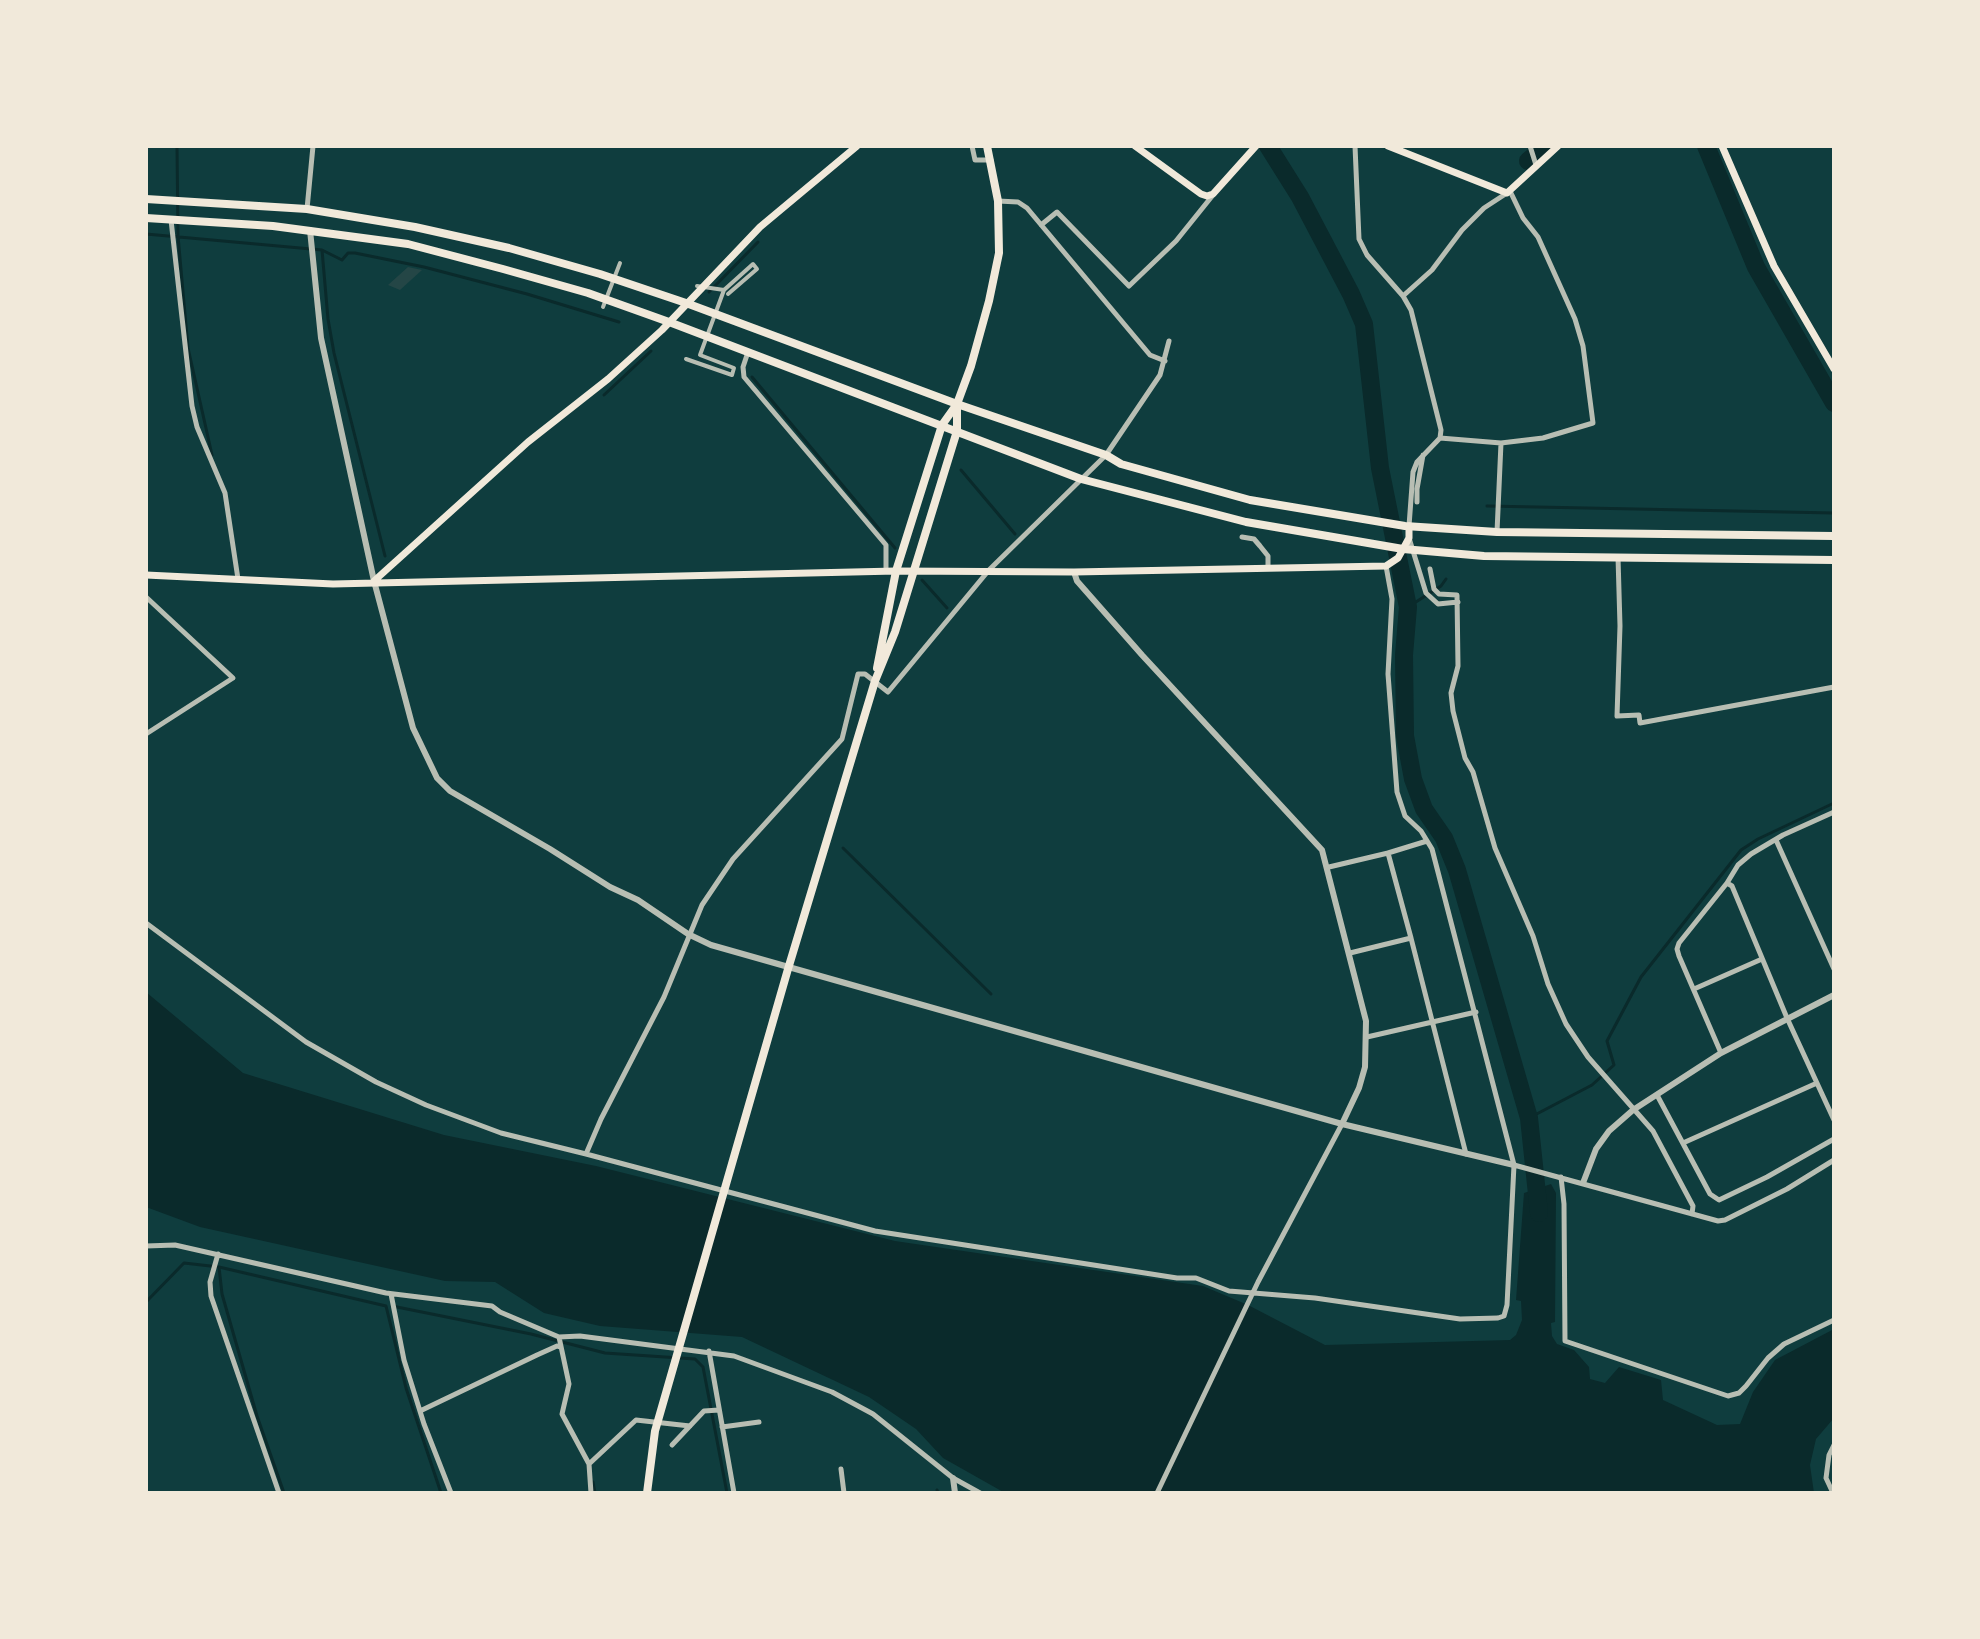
<!DOCTYPE html>
<html>
<head>
<meta charset="utf-8">
<style>
  body { margin:0 }
  #map { position:relative; width:1980px; height:1639px; overflow:hidden; background:#0f3d3e; font-family:Jost,sans-serif }
  canvas { display:block }
  .frame { position:absolute; inset:0; border:148px solid #f1e9da; pointer-events:none }
</style>
</head>
<body>
<div id="map">
<canvas width="1980" height="1639"></canvas>
<div class="frame"></div>
</div>
<script>
const context = document.querySelector('canvas').getContext('2d');
context.lineJoin = 'round';
function fill(path, color) {
  context.fillStyle = color;
  context.fill(path, 'evenodd');
}
function toPath(rows) {
  const path = new Path2D();
  for (const r of rows) {
    path.moveTo(r[0], r[1]);
    for (let i = 2; i < r.length; i += 2) path.lineTo(r[i], r[i + 1]);
  }
  return path;
}
function stroke(path, color, width, dash) {
  context.strokeStyle = color;
  context.lineWidth = width;
  context.lineCap = dash ? 'butt' : 'round';
  context.setLineDash(dash || []);
  context.stroke(path);
}
fill(toPath([
  [408,267,422,270,400,290,388,285]
]), '#244646');
fill(toPath([
  [146,992,243,1073,444,1135,596,1166,895,1241,1203,1286,1248,1305,1325,1345,1510,1340,1516,1335,1522,1320,1521,1301,1516,1300,1524,1193,1551,1184,1556,1193,1555,1322,1551,1323,1552,1336,1557,1344,1574,1350,1589,1367,1590,1379,1605,1383,1619,1367,1661,1380,1663,1400,1717,1425,1740,1424,1753,1392,1775,1360,1834,1329,1834,1418,1816,1439,1810,1465,1814,1493,1005,1493,943,1458,916,1429,869,1397,742,1337,600,1326,544,1313,495,1282,445,1281,200,1227,146,1207]
]), '#0a2a2b');
stroke(toPath([
  [177,146,178,236,188,348,212,455],
  [146,234,322,250,328,319,334,353,385,556],
  [322,250,342,260,348,253,355,253,424,267,527,294,619,322],
  [709,292,758,242],
  [752,377,895,548],
  [604,395,651,351],
  [961,470,1015,534],
  [1487,506,1834,513],
  [922,580,947,608],
  [1408,607,1441,586,1446,579],
  [843,848,991,994],
  [1529,1118,1592,1085,1614,1065,1607,1041,1641,977,1741,850,1758,839,1834,803],
  [219,1267,222,1294,257,1416,284,1493],
  [146,1302,184,1263,219,1267,386,1306,406,1388,441,1493],
  [392,1306,531,1334,605,1353,695,1359,703,1367,727,1493],
  [593,1482,595,1493],
  [937,1490,938,1493]
]), '#0a2a2b', 3);
stroke(toPath([
  [1268,146,1300,197,1351,294,1364,324,1380,468,1408,607,1404,655,1405,736,1413,779,1424,809,1444,838,1457,870,1529,1118,1539,1213],
  [1706,146,1756,267,1834,403],
  [1528,161,1546,146]
]), '#0a2a2b', 18);
stroke(toPath([
  [724,290,753,264,757,269,728,294],
  [603,307,620,263],
  [686,359,732,375,734,368,700,355,724,290,697,286]
]), '#b8beb3', 4);
stroke(toPath([
  [972,146,975,160,991,160],
  [1355,146,1359,239,1367,255,1403,296,1411,310,1441,430,1440,438,1417,462,1413,472,1409,526],
  [1530,146,1536,165],
  [998,201,1018,202,1027,208,1150,355,1165,361],
  [307,209,313,146],
  [171,220,192,406,197,427,225,493,238,579],
  [1041,225,1057,212,1129,286,1176,241,1213,195],
  [1403,296,1432,270,1462,230,1484,208,1507,193],
  [748,352,743,367,744,377,886,545,886,571],
  [1440,438,1501,443,1497,532],
  [1501,443,1543,438,1593,423,1583,346,1575,319,1538,237,1523,218,1510,191],
  [1417,502,1417,489,1423,455],
  [1242,537,1254,539,1260,546,1268,556,1268,568],
  [1409,538,1426,593,1438,604,1458,602],
  [1618,557,1620,626,1617,716,1639,715,1640,723,1834,687],
  [1430,569,1434,589,1439,594,1457,595,1458,666,1451,693,1453,711,1465,758,1473,772,1495,848,1533,936,1548,984,1566,1024,1588,1057,1653,1131,1693,1206,1692,1214],
  [146,597,233,678,146,734],
  [1776,840,1834,969],
  [1388,853,1427,841],
  [1329,867,1388,853,1411,938],
  [1727,883,1732,886,1787,1018,1834,1120],
  [146,923,306,1042,376,1082,426,1105,501,1133,586,1154,875,1231,1177,1278,1196,1278,1229,1291,1315,1298,1460,1319,1498,1318,1504,1316,1507,1305,1514,1165,1432,849,1421,831,1405,816,1397,792,1388,674,1392,599,1386,566],
  [1350,953,1411,938,1466,1154],
  [1694,989,1762,959],
  [1367,1037,1476,1012],
  [1721,1053,1679,956,1677,949,1679,943,1727,883,1738,865,1751,854,1783,835,1834,812],
  [1657,1095,1710,1194,1719,1200,1767,1177,1834,1139],
  [1683,1143,1817,1083],
  [586,1154,601,1119,664,997,702,905,733,859,842,739,858,674,865,674,888,692,989,570,1106,455,1160,375,1169,341],
  [1514,1165,1718,1221,1725,1220,1787,1189,1834,1160],
  [1561,1177,1564,1204,1565,1341,1728,1396,1739,1393,1746,1386,1768,1358,1784,1344,1834,1320],
  [146,1246,175,1245,386,1293,492,1306,500,1312,559,1337,580,1336,734,1356,832,1392,873,1414,953,1478,980,1493],
  [218,1254,210,1282,211,1296,279,1493],
  [391,1294,404,1360,424,1424,451,1493],
  [559,1337,569,1384,562,1414,589,1464,591,1493],
  [709,1351,734,1493],
  [420,1411,537,1355,557,1346,560,1347],
  [722,1427,759,1422],
  [672,1445,704,1411,719,1410],
  [589,1464,636,1420,690,1426],
  [841,1469,844,1493],
  [1157,1493,1258,1282,1342,1124],
  [1833,1493,1826,1478,1829,1455,1834,1445]
]), '#b8beb3', 5);
stroke(toPath([
  [310,230,321,338,374,581,413,728,437,778,450,791,550,849,610,887,638,900,688,934,711,945,1342,1124,1514,1165],
  [1074,572,1077,581,1142,655,1322,850,1366,1021,1365,1067,1359,1088,1342,1124],
  [1583,1183,1596,1149,1609,1131,1633,1110,1721,1053,1834,995],
  [953,1478,955,1493]
]), '#b8beb3', 6);
stroke(toPath([
  [1135,146,1201,194,1207,196,1213,194,1256,146],
  [1388,146,1507,193,1558,146],
  [1722,146,1774,266,1834,369],
  [146,575,333,584,896,571,1074,572,1386,566,1398,558,1403,549,1409,538,1409,526],
  [374,581,528,442,608,379,662,330,760,227,857,146]
]), '#f1e9da', 7);
stroke(toPath([
  [877,668,896,571,942,425,957,404,971,366,989,301,999,253,998,201,987,146],
  [647,1493,655,1431,788,969,875,681,895,632,957,431,957,404]
]), '#f1e9da', 8);
stroke(toPath([
  [146,199,307,209,415,227,509,248,600,274,686,303,957,404,1106,455,1121,464,1250,500,1405,526,1497,532,1834,536],
  [146,218,273,226,408,244,503,269,588,293,669,322,1081,479,1246,522,1403,549,1484,556,1834,560]
]), '#f1e9da', 8);
</script>
</body>
</html>
